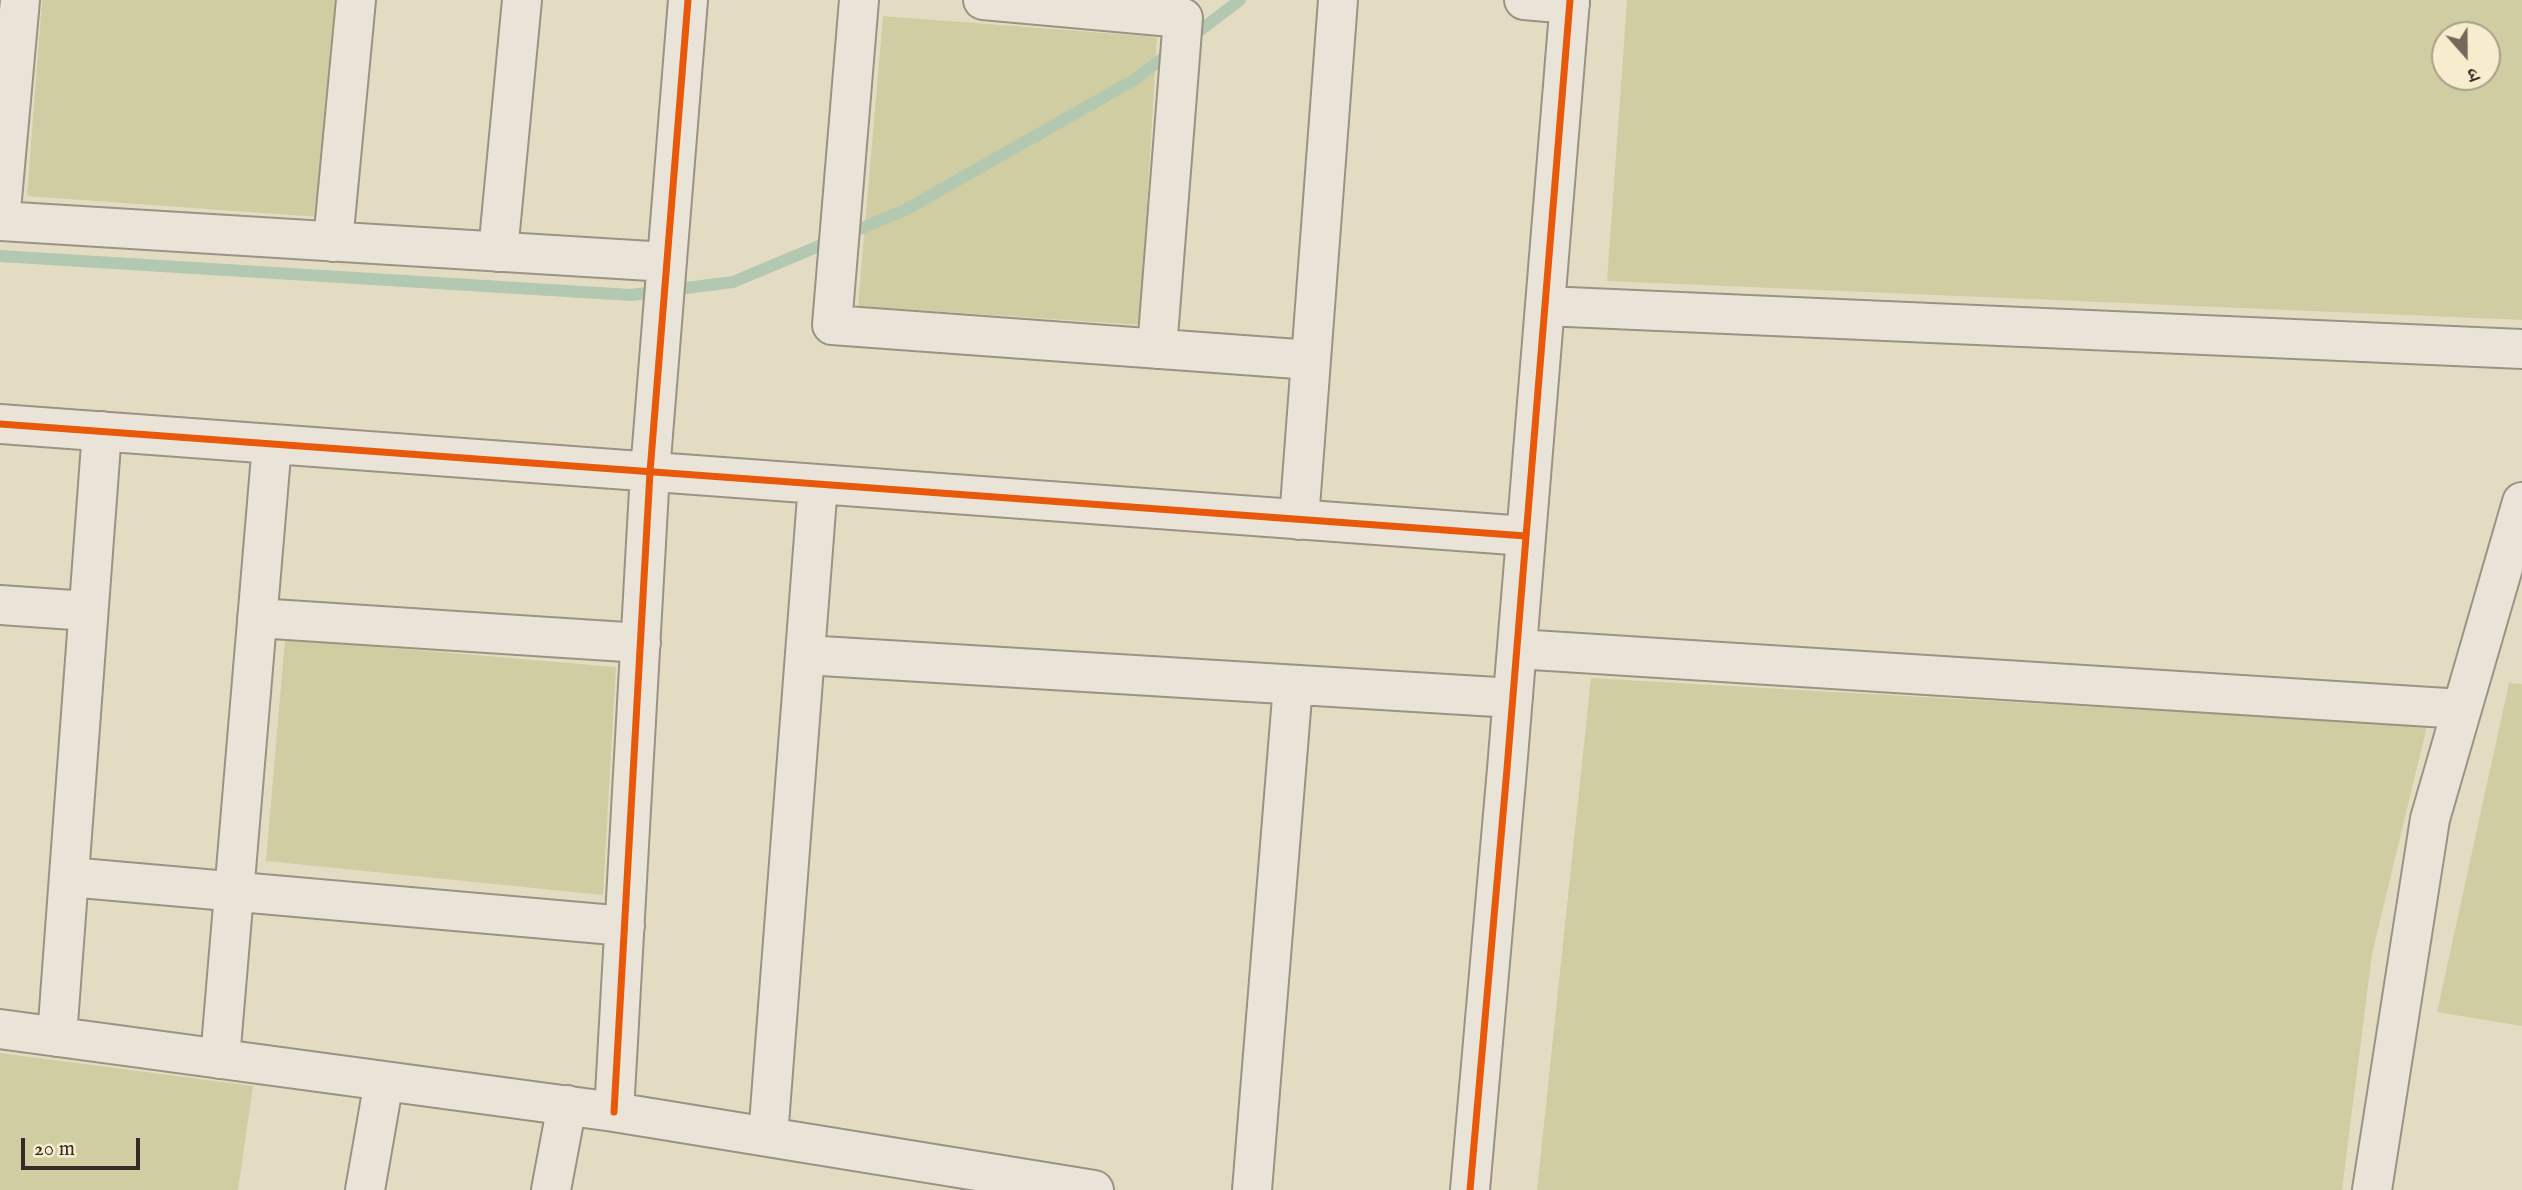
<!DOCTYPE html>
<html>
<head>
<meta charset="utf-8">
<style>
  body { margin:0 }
  #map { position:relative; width:2522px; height:1190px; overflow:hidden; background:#e4dcc2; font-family:"IM FELL English","Noto Serif Devanagari",serif }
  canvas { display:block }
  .north { position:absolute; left:2431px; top:21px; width:70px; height:70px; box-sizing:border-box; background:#f7edce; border:2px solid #aa9f89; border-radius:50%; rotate:159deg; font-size:19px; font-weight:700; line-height:28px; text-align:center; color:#372a22 }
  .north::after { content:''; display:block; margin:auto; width:24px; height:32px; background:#74685a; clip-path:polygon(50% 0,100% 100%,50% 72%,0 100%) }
  .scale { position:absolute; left:21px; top:1138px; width:119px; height:32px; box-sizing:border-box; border:4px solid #372a22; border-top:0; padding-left:9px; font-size:21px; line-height:24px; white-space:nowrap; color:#372a22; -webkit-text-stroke:5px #f7edce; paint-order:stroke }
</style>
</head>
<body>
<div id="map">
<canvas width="2522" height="1190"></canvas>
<div class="north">उ</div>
<div class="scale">20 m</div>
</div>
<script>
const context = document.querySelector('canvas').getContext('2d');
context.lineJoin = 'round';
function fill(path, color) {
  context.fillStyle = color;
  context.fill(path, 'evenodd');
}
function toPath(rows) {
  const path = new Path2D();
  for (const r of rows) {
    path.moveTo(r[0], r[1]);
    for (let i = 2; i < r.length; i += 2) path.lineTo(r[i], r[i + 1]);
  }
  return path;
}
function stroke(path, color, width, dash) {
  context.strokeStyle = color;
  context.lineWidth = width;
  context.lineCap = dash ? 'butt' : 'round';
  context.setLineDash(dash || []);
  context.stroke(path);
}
fill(toPath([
  [42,0,335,0,318,217,27,196],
  [1627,0,2522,0,2522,320,1607,281],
  [2445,35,2487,35,2487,77,2445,77],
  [883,16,1157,37,1140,325,858,306],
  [285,639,616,667,603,895,266,861],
  [1591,678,2427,726,2372,954,2342,1190,1537,1190],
  [2509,683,2522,684,2522,1026,2437,1012],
  [0,1053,253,1086,238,1190,0,1190]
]), '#d1cda2');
stroke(toPath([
  [1190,38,1240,0],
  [0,256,631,295,733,282,905,210,1134,80,1172,51]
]), '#b2c8b0', 12);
const street = toPath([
  [859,0,832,325,1311,360],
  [983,0,1183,18,1157,349],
  [1524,0,1570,4],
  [0,221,667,262],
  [0,221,20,0],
  [333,242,356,0],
  [498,252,522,0],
  [1545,306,2522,349],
  [0,424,1526,536],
  [1299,520,1338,0],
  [0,605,88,611],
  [257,618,641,643],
  [1517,649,2462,709],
  [805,655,1513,698],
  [69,877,625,926],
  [0,1029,614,1112,1094,1190],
  [57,1037,102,431],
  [220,1059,272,444],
  [614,1112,650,472,688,0],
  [768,1137,818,484],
  [365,1190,384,1081],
  [551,1190,567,1105],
  [1252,1190,1293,685],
  [1470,1190,1507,769,1570,0],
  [2372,1190,2430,819,2522,502]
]);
stroke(street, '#999383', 42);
stroke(street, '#e9e4d7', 38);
stroke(toPath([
  [0,424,1526,536],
  [614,1112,650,472,688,0],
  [1470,1190,1507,769,1570,0]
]), '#e8590c', 7);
</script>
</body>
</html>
